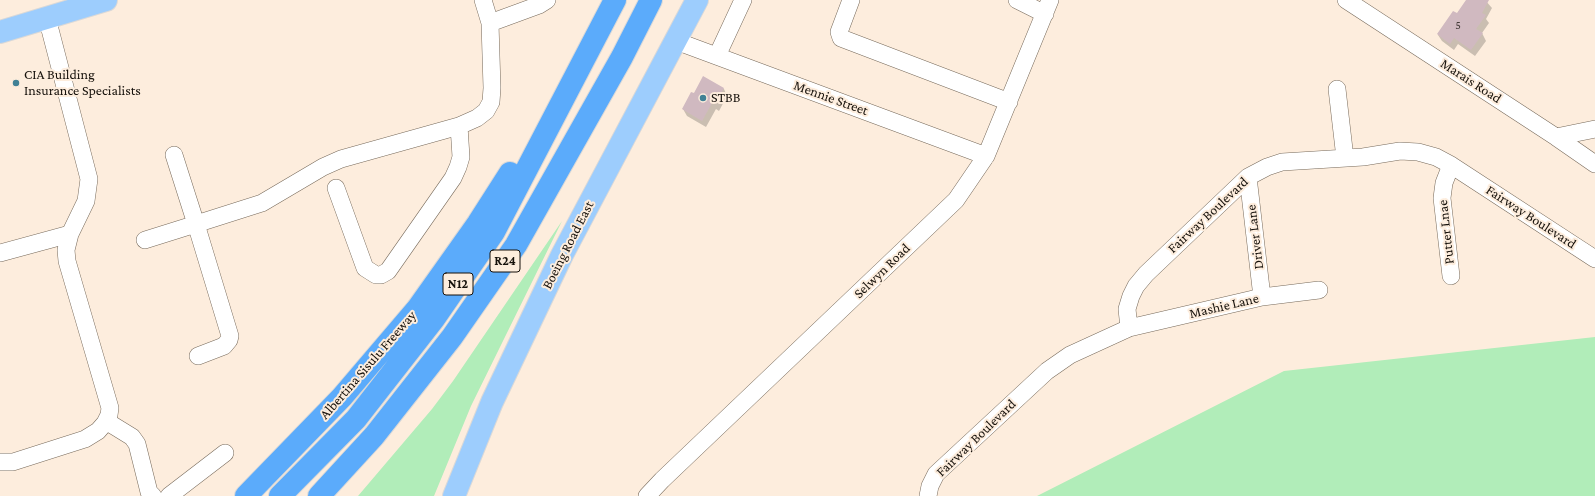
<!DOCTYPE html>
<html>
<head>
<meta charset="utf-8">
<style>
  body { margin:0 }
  canvas { display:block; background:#fdeddd }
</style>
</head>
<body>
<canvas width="1595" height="496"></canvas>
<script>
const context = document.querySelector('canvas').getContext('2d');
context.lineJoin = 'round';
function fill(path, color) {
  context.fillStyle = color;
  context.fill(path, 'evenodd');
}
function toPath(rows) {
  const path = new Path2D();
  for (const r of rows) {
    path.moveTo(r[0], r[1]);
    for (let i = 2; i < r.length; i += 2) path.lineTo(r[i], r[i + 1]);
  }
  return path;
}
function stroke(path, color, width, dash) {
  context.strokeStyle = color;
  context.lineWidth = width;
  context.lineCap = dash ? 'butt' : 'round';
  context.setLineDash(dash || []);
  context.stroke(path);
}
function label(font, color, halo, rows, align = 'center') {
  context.font = font + ' "Crimson Pro",serif';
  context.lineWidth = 4;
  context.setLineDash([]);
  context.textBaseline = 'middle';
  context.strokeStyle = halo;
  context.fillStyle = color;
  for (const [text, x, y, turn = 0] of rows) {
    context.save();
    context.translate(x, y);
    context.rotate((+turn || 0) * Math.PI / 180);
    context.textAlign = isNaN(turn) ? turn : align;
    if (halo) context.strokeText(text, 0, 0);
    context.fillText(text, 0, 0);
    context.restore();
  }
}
fill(toPath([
  [562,221,471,406,434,496,358,496,432,409,453,381],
  [1595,337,1595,496,1037,496,1284,371]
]), '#b1edb9');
fill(toPath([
  [1467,0,1485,0,1492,8,1486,19,1489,23,1482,33,1486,41,1475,56,1458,44,1454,50,1442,41,1438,35,1457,14],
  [703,78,724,89,727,96,719,111,716,109,706,127,687,116,683,109,694,94]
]), '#0003');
fill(toPath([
  [1466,0,1489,0,1482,13,1486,15,1476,29,1483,33,1471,50,1454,38,1450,44,1437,34,1453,11,1457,13],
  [703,76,724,88,715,104,712,103,702,121,682,109,691,92,694,93]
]), '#d0b9c0');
const minor = toPath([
  [851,0,839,32,841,38,1009,102],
  [1017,0,1045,14],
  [1346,0,1556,137,1595,164],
  [490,23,539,5,547,0],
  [676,41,986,156],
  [717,56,743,0],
  [1337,89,1345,158],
  [1556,137,1595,129],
  [1248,177,1262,297],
  [336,188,365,268,376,275,381,275,388,271,453,178,458,167,461,157,459,126],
  [145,240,196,224,174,155],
  [0,253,70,234],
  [1451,276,1442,198,1444,183,1451,165],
  [1129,328,1127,309,1131,296,1136,286,1146,274,1248,177,1267,167,1282,162,1363,157,1400,151,1418,152,1436,157,1451,165,1595,259],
  [198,356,224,346,229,340,230,336,196,224,262,203,323,167,341,159,459,126,477,118,486,111,491,102,492,88,490,23,483,0],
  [106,421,132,437,137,444,149,492,153,496],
  [0,462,13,462,85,439,98,431,105,423,109,415,110,408,67,261,66,250,70,234,86,201,89,179,47,18],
  [169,496,225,453],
  [647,496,662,480,956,200,986,156,1050,0],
  [928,496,930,486,936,474,1047,371,1070,355,1129,328,1262,297,1319,290]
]);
const major = toPath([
  [0,32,106,0],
  [454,496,492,402,562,255,697,0]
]);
const highway = toPath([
  [246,496,342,397,417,309,478,223,510,173],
  [280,496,356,419,434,319,494,232,615,0],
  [319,496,374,436,452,337,516,245,622,57,651,0]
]);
stroke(minor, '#776a5b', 18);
stroke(major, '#dad9d8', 24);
stroke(highway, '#dad9d8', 24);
stroke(minor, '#fff', 17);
stroke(major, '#9dcdfd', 22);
stroke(highway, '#5babfb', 22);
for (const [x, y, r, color] of [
  [16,83,4,"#418195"],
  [703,98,4,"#418195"]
]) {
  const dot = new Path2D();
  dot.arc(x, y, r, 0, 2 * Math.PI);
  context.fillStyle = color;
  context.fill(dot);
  stroke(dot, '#fdeddd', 1.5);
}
label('12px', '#443b38', null, [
  ["5",1458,25]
]);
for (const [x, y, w] of [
  [505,261,30],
  [458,284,30]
]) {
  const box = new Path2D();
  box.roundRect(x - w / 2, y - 11, w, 22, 3);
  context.fillStyle = '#fdeddd';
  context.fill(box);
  stroke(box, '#16110b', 1);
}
label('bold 13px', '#16110b', null, [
  ["R24",505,261],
  ["N12",458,284]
]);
label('14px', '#16110b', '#fdeddd', [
  ["CIA Building",24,75],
  ["Insurance Specialists",24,91],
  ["STBB",711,98]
], 'left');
label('14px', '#16110b', '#fdeddd', [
  ["Marais Road",1471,81,33],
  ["Mennie Street",831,98,20],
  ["Fairway Boulevard",1208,215,-43],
  ["Fairway Boulevard",1531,217,33],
  ["Putter Lnae",1446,232,-96],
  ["Driver Lane",1255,237,-97],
  ["Boeing Road East",568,245,-63],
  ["Selwyn Road",882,271,-44],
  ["Mashie Lane",1224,306,-13],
  ["Albertina Sisulu Freeway",368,365,-49],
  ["Fairway Boulevard",976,438,-44]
]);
</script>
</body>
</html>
